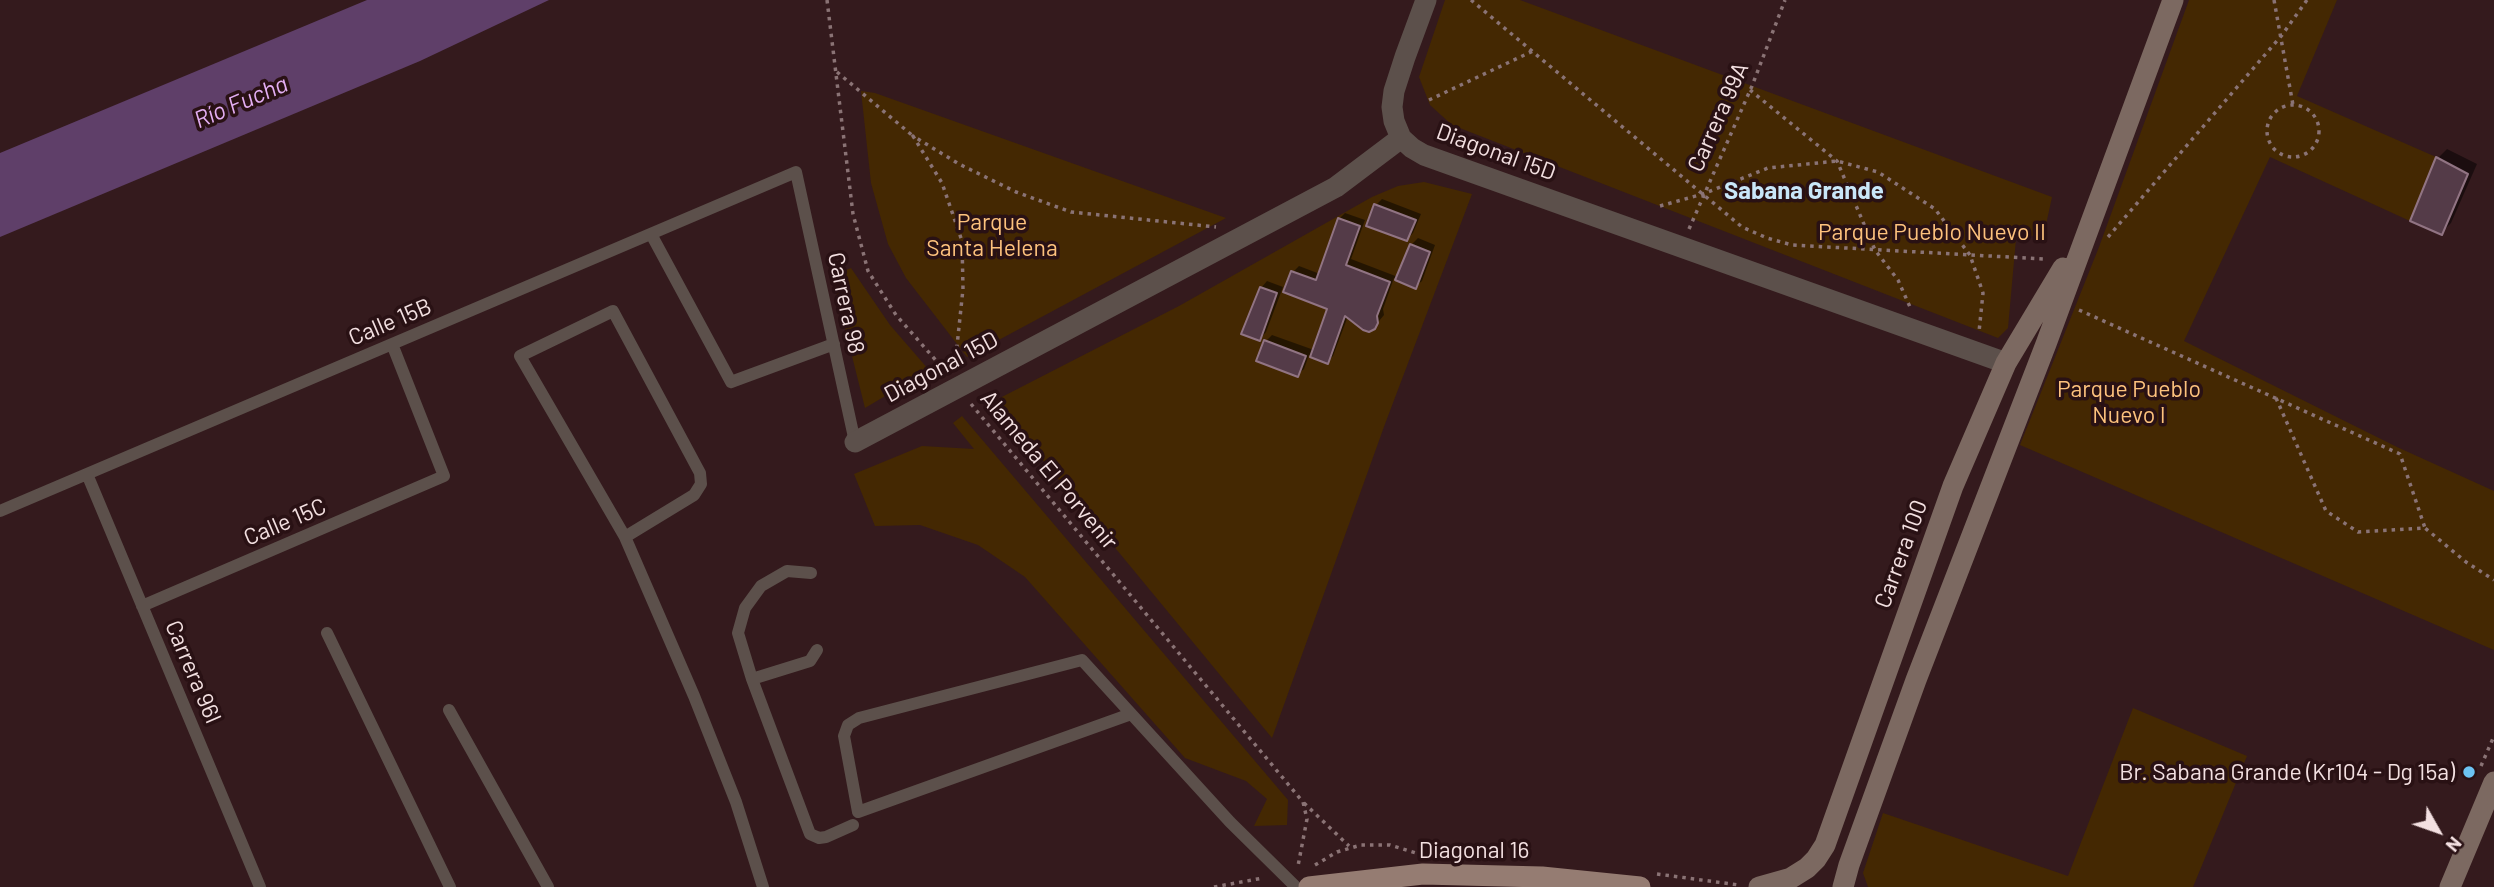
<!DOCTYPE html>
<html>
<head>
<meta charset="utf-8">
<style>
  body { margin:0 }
  #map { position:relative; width:2494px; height:887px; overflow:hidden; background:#341a1d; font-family:Barlow,sans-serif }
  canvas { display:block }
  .north { position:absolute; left:2403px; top:796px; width:70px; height:70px; -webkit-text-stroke:5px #291114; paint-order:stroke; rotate:130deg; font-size:19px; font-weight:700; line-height:28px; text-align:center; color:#f3e0e1 }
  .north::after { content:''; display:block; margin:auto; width:24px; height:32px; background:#f3e0e1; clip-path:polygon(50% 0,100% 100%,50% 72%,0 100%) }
</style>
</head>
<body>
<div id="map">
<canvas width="2494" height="887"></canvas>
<div class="north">N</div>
</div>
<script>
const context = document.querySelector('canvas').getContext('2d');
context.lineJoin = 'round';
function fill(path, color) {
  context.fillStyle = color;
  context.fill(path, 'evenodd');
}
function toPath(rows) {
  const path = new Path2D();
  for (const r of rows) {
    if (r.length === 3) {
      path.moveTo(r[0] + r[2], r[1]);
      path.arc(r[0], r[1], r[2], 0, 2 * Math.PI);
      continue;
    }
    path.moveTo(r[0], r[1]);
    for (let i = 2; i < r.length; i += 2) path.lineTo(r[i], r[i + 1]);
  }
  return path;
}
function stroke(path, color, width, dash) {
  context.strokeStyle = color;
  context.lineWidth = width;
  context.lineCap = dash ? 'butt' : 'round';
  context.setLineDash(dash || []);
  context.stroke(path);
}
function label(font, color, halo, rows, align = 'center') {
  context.font = font + ' Barlow,sans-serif';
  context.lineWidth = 7;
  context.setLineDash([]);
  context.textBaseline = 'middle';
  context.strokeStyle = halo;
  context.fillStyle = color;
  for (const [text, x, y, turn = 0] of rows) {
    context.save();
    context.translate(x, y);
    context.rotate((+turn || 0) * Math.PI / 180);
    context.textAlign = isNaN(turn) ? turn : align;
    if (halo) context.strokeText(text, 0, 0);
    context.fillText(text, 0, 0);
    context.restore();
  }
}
fill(toPath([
  [1445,0,1520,0,2052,197,2044,234,2016,239,2008,328,1998,338,1452,125,1430,105,1419,77],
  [2189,0,2337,0,2297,96,2436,157,2410,221,2270,157,2184,341,2397,447,2494,491,2494,650,2020,445,2099,247],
  [861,91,875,93,1226,218,967,357,906,278,888,244,871,183],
  [1424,182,1472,194,1385,424,1272,738,994,401,1179,306,1372,197,1398,186],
  [851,268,890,325,929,370,865,408,832,276],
  [962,416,1288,800,1287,825,1254,826,1267,799,1246,781,1185,758,1025,577,978,545,920,525,875,526,854,474,922,446,974,449,953,423],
  [2133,708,2247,756,2193,887,1868,887,1863,873,1883,813,2068,876]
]), '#442802');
fill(toPath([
  [367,0,549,0,420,61,0,237,0,153]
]), '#5f3f69');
fill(toPath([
  [2447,149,2477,164,2451,223,2441,233,2438,158],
  [1382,199,1421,214,1413,233,1407,239,1376,205],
  [1345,213,1365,220,1351,259,1398,277,1411,245,1418,238,1435,245,1422,281,1415,287,1394,278,1383,309,1384,315,1374,327,1348,316,1333,356,1327,362,1309,355,1304,369,1297,375,1266,341,1272,335,1314,350,1330,308,1293,272,1299,266,1320,274,1339,219],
  [1267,281,1283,287,1266,332,1260,339,1261,288]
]), '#0007');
const building = toPath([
  [2436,157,2468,174,2442,235,2410,221,2436,157],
  [1374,204,1416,220,1407,241,1366,226,1374,204],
  [1338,218,1360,226,1346,265,1390,282,1377,316,1378,323,1375,329,1369,332,1363,330,1345,316,1328,364,1310,357,1327,309,1283,292,1291,271,1316,280,1338,218],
  [1410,244,1430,252,1416,289,1395,280,1410,244],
  [1260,287,1277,293,1260,341,1241,334,1260,287],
  [1264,340,1306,356,1298,377,1256,361,1264,340]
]);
fill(building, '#543b48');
stroke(building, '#917483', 2);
stroke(toPath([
  [827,0,853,214,868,271,896,315,947,373],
  [1471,0,1742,227,1767,238,1792,245,2044,259],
  [2274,0,2293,105],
  [837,72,913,136],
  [1750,90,1837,161,1875,250,1898,280,1910,307],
  [1429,100,1533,51],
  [2293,131,26],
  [1660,206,1703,194,1768,168,1837,161,1878,172,1935,209,1970,255,1983,293,1979,332],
  [1689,229,1752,86,1785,0],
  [2108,237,2282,35,2307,0],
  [2079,310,2400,454,2425,528],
  [955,365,963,289,962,241,942,183,913,136,959,164,1016,192,1071,212,1216,227],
  [2276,398,2326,511,2358,532,2425,528,2466,562,2494,580],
  [971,404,1303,802,1307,819,1298,866],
  [2481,766,2494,736],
  [1304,803,1349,846],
  [1315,865,1337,852,1361,845,1390,845,1416,853],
  [1657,874,1739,885],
  [1214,887,1263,878]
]), '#8a7375', 3.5, [3.5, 5]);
stroke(toPath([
  [651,234,731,382,834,344],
  [87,474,260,887],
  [0,511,796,172,855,442],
  [625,537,694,495,701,484,700,473,613,311,520,356,625,537,694,696,736,802,763,887],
  [811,573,787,571,761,586,745,608,738,633,752,679,810,834,819,838,826,837,853,825],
  [142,606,444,476,392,344],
  [327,633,450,887],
  [752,679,810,661,817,650],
  [449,710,548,887],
  [1131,714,858,812,844,736,848,725,859,718,1082,660,1230,822,1296,887]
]), '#5c504b', 12);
stroke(toPath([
  [1426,0,1405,57,1394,91,1392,107,1394,121,1401,138,1412,148,1424,155,2006,363],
  [855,442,1336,187,1401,138]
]), '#5c504b', 21);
stroke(toPath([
  [1759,887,1791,878,1807,868,1816,859,1825,845,1953,486,2006,363,2063,268],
  [1843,887,1849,865,1916,680,2046,344,2173,0],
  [2450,887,2494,782]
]), '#7c6961', 21);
stroke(toPath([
  [1309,887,1423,874,1542,877,1640,887]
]), '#957c72', 21);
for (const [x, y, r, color] of [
  [2469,772,7,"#6cc3f2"]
]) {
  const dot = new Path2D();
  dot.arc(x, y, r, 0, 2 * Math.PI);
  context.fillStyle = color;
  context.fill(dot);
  stroke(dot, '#291114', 2.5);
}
label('23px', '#f3e0e1', '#291114', [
  ["Carrera 99A",1718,117,-66],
  ["Diagonal 15D",1496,152,20],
  ["Carrera 98",846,303,78],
  ["Calle 15B",390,322,-23],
  ["Diagonal 15D",941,367,-28],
  ["Alameda El Porvenir",1049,470,50],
  ["Calle 15C",285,522,-23],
  ["Carrera 100",1901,554,-70],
  ["Carrera 96I",193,672,67],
  ["Diagonal 16",1474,850]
]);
label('23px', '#fdc27d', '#291114', [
  ["Parque",992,222],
  ["Santa Helena",992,248],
  ["Parque Pueblo Nuevo II",1932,232],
  ["Parque Pueblo",2129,389],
  ["Nuevo I",2129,415]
]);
label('23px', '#f3e0e1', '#291114', [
  ["Br. Sabana Grande (Kr104 - Dg 15a)",2455,772]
], 'right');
label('italic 24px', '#e3aef3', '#291114', [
  ["Río Fucha",241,102,-23]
]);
label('bold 24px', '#c9e7f9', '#291114', [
  ["Sabana Grande",1804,191]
]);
</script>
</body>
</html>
